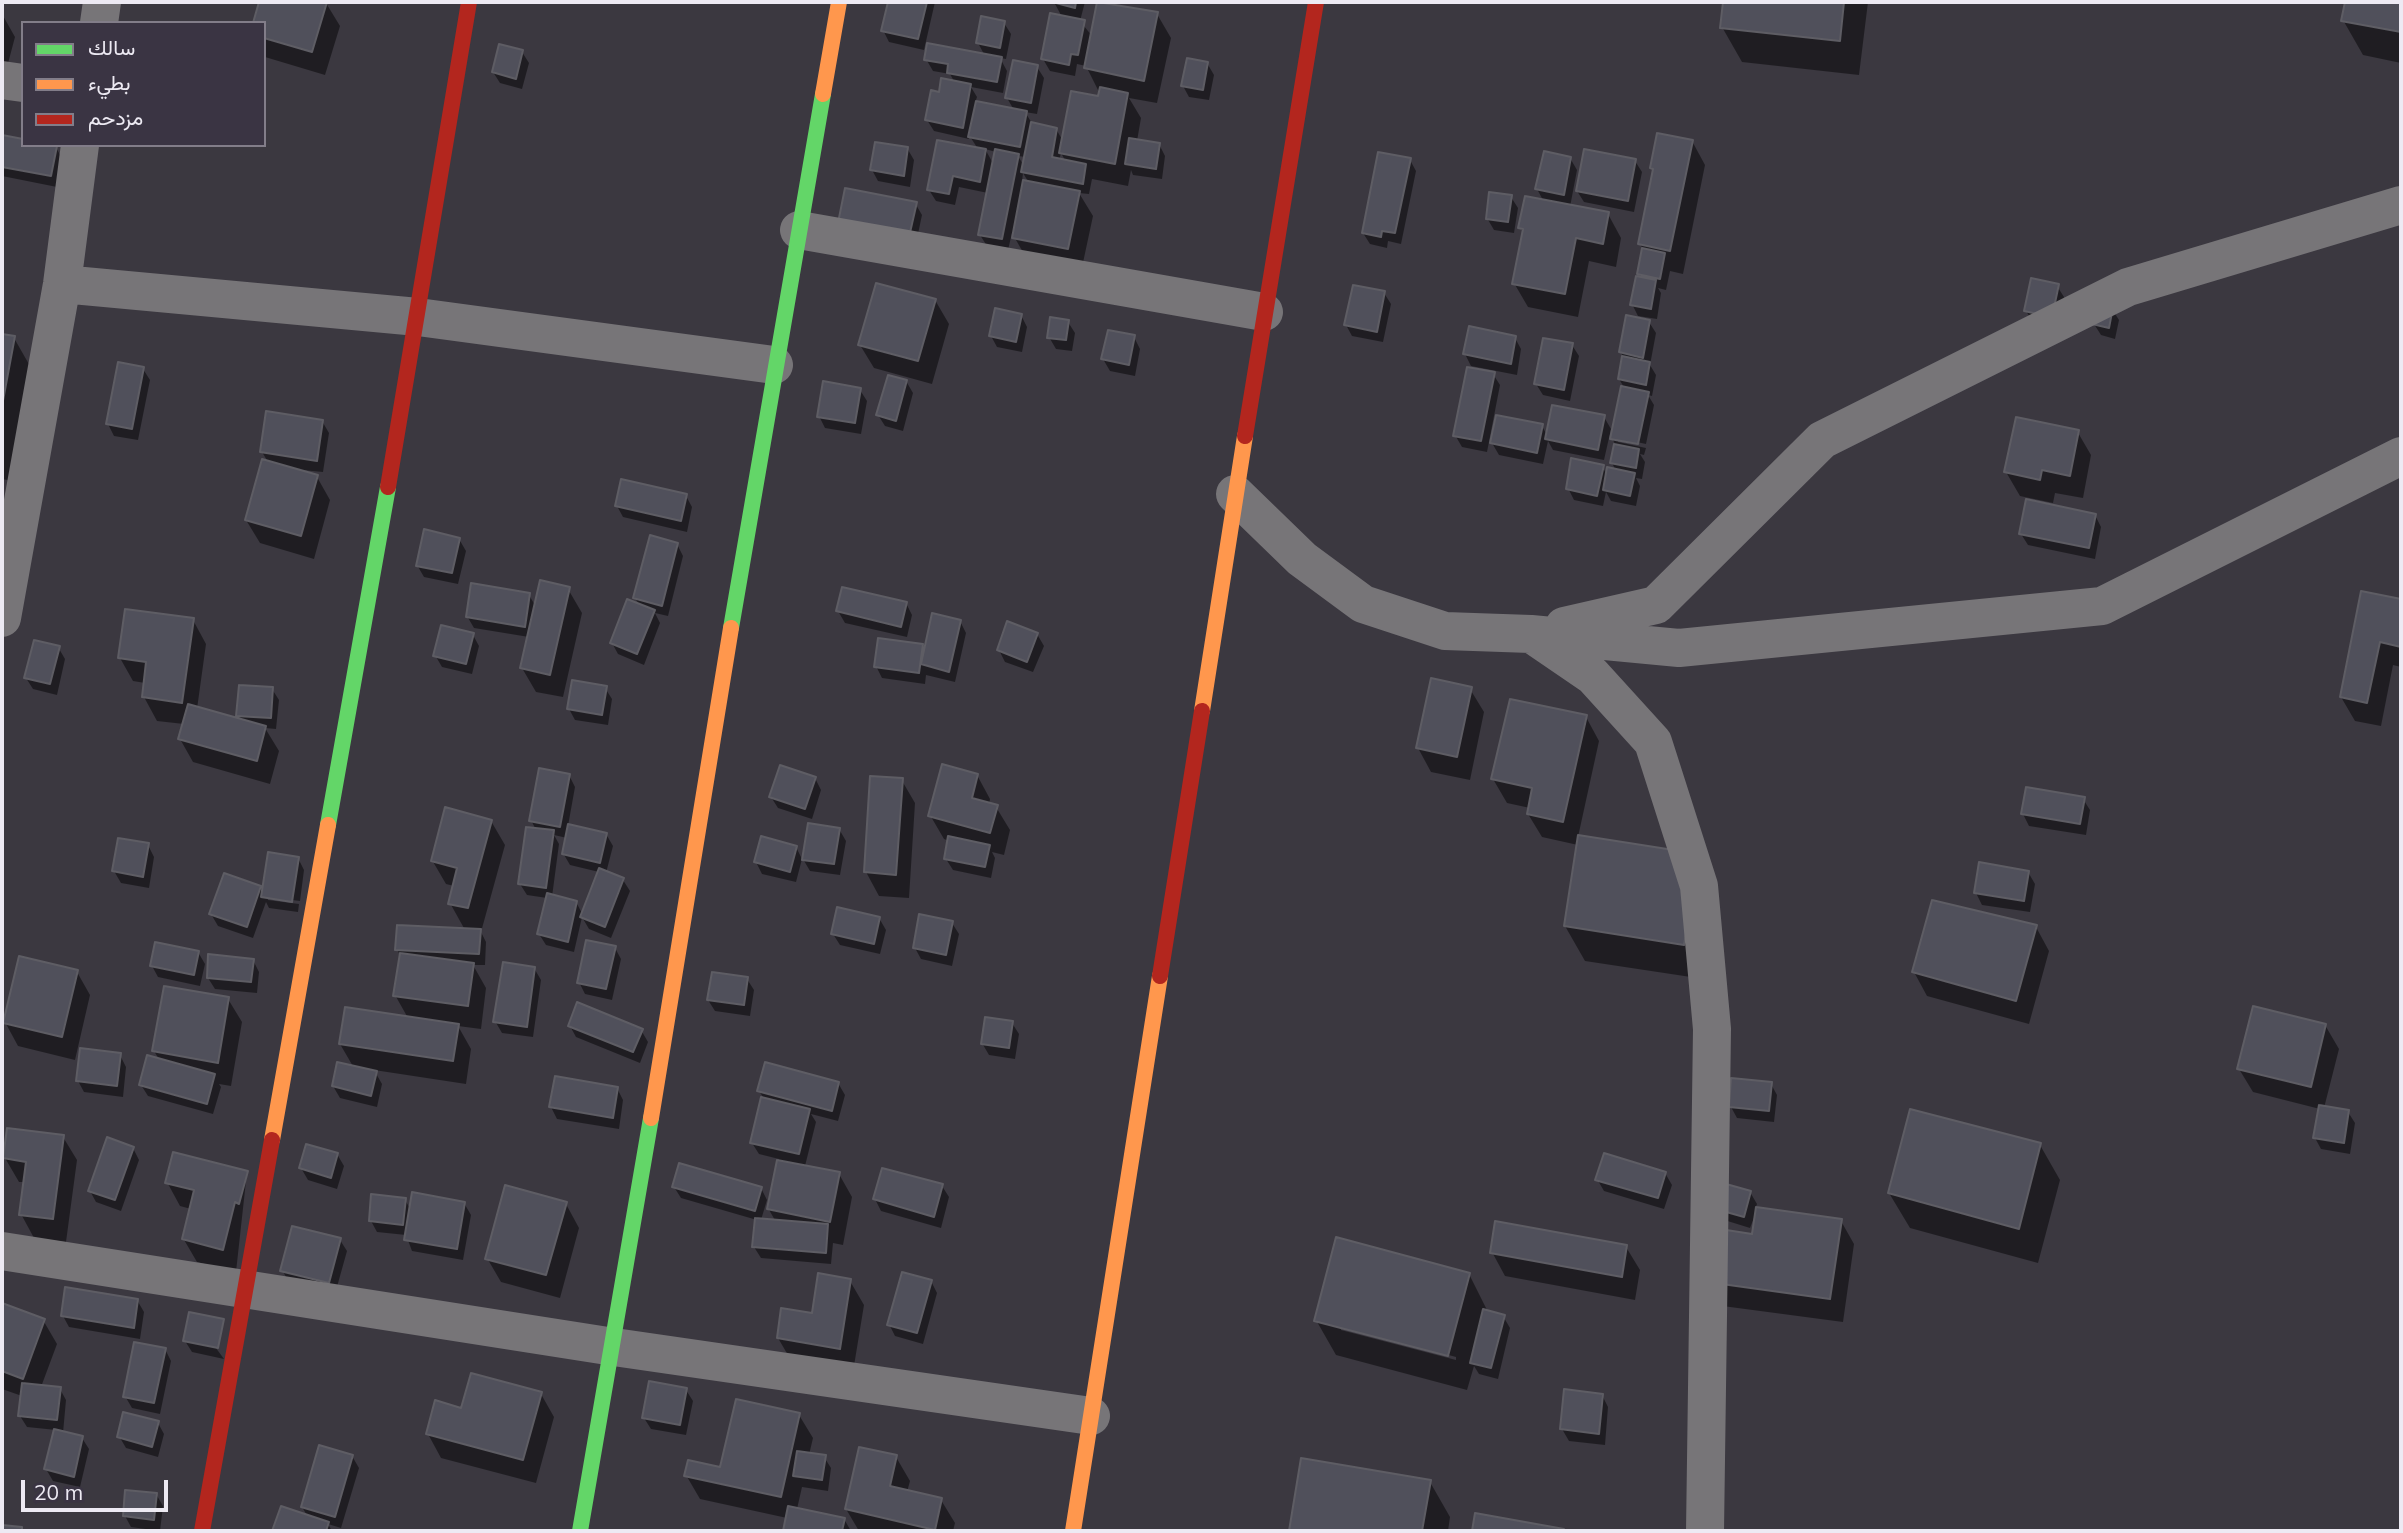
<!DOCTYPE html>
<html>
<head>
<meta charset="utf-8">
<style>
  body { margin:0 }
  #map { position:relative; width:2403px; height:1533px; overflow:hidden; background:#3b3840; font-family:Mulish,Vazirmatn,sans-serif }
  canvas { display:block }
  .frame { position:absolute; inset:0; border:4px solid #edeaf3; pointer-events:none }
  .legend { position:absolute; left:21px; top:21px; width:245px; height:126px; box-sizing:border-box; background:#3a3443; border:2px solid #827d89; margin:0; padding:9px 12px; list-style:none; font-size:21px; color:#edeaf3 }
  .legend li { display:flex; align-items:center; gap:14px; height:35px }
  .legend b { width:35px; border:2px solid #827d89 }
  .scale { position:absolute; left:21px; top:1480px; width:147px; height:32px; box-sizing:border-box; border:4px solid #edeaf3; border-top:0; padding-left:9px; font-size:21px; line-height:24px; white-space:nowrap; color:#edeaf3; -webkit-text-stroke:5px #3a3443; paint-order:stroke }
</style>
</head>
<body>
<div id="map">
<canvas width="2403" height="1533"></canvas>
<div class="frame"></div>
<ul class="legend">
<li><b style="height:9px;background:#63d668"></b>سالك</li>
<li><b style="height:9px;background:#ff974d"></b>بطيء</li>
<li><b style="height:9px;background:#b3261e"></b>مزدحم</li>
</ul>
<div class="scale">20 m</div>
</div>
<script>
const context = document.querySelector('canvas').getContext('2d');
context.lineJoin = 'round';
function fill(path, color) {
  context.fillStyle = color;
  context.fill(path, 'evenodd');
}
function toPath(rows) {
  const path = new Path2D();
  for (const r of rows) {
    path.moveTo(r[0], r[1]);
    for (let i = 2; i < r.length; i += 2) path.lineTo(r[i], r[i + 1]);
  }
  return path;
}
function stroke(path, color, width, dash) {
  context.strokeStyle = color;
  context.lineWidth = width;
  context.lineCap = dash ? 'butt' : 'round';
  context.setLineDash(dash || []);
  context.stroke(path);
}
fill(toPath([
  [261,2,326,3,340,26,325,75,265,57,264,23,255,23],
  [890,2,935,2,924,50,889,42,883,30],
  [1054,2,1085,2,1080,21,1092,36,1099,2,1157,14,1171,38,1157,103,1129,98,1141,118,1137,141,1159,144,1165,156,1162,179,1133,175,1131,170,1128,186,1092,179,1089,194,1079,193,1093,216,1081,272,1028,261,1012,233,1008,250,987,246,980,235,988,193,959,187,955,205,936,201,929,190,978,149,969,135,969,139,934,131,927,120,940,94,955,83,950,74,933,71,926,59,985,56,978,43,1004,23,1011,34,1006,59,1000,58,1007,71,1003,93,971,87,977,97,975,103,1014,110,1007,98,1037,67,1044,78,1037,114,1025,112,1033,125,1056,129,1063,141,1099,98,1099,92,1086,66,1077,64,1075,76,1050,71,1043,59,1062,17],
  [985,149,996,152,994,165],
  [1061,153,1066,162,1059,161],
  [1018,156,1026,157,1024,166],
  [1023,173,1029,183,1022,182],
  [1725,2,1868,2,1859,75,1742,62,1722,27],
  [2347,2,2401,2,2401,63,2363,55,2343,20],
  [2,14,15,37,2,86],
  [522,52,529,63,522,89,500,83,493,72],
  [1207,63,1214,75,1209,100,1189,97,1183,86],
  [2,136,23,141,23,145,56,147,62,159,57,187,2,176],
  [1692,141,1705,165,1683,274,1670,271,1666,290,1658,288,1661,293,1657,319,1638,316,1632,304,1642,279,1638,273,1643,249,1640,244,1655,173,1651,168],
  [907,148,914,160,910,187,878,181,872,170],
  [1570,158,1577,170,1570,207,1608,214,1621,238,1616,267,1589,261,1578,317,1528,307,1514,283,1524,234,1520,227,1544,202,1537,189],
  [1410,160,1416,171,1401,244,1388,241,1387,248,1370,244,1363,233],
  [1635,161,1642,172,1634,212,1584,202,1577,191],
  [1511,197,1518,208,1514,233,1494,230,1487,218],
  [915,203,922,215,915,248,846,234],
  [2057,286,2064,297,2058,328,2033,322,2026,311],
  [1384,293,1391,304,1383,342,1352,336,1346,325],
  [935,300,949,324,932,384,874,368,860,345],
  [2112,309,2119,320,2115,339,2101,335,2094,324],
  [1021,315,1027,327,1022,352,997,347,991,336],
  [1068,322,1075,333,1072,351,1056,349,1049,337],
  [1649,322,1656,333,1650,365,1656,375,1652,396,1648,395,1654,405,1646,444,1618,438,1618,442,1646,448,1644,455,1640,454,1645,462,1642,479,1636,478,1640,486,1636,506,1611,501,1606,492,1603,506,1574,500,1568,488,1602,466,1607,475,1616,471,1612,463,1615,444,1612,438,1625,389,1619,379,1623,357,1621,352],
  [2,335,14,338,34,373,13,481,2,479],
  [1134,337,1140,349,1135,376,1110,371,1103,359],
  [1515,338,1521,349,1517,375,1471,366,1465,354],
  [1572,345,1579,356,1570,401,1543,395,1536,384],
  [143,369,150,380,138,440,114,436,108,424],
  [1493,374,1500,385,1487,452,1462,447,1455,435],
  [906,381,913,393,903,431,885,426,878,415],
  [860,390,867,401,861,434,825,428,819,416],
  [1604,417,1611,429,1604,460,1553,450,1548,441,1543,464,1499,455,1492,443,1542,426,1547,435],
  [322,421,329,433,323,472,291,469,317,477,330,500,314,559,260,543,246,520,268,462,262,452],
  [2077,431,2091,455,2083,498,2055,493,2053,503,2020,496,2006,472],
  [686,496,692,507,687,532,623,517,617,506],
  [2095,515,2101,527,2095,559,2028,545,2021,534],
  [459,539,466,551,458,584,424,577,417,565],
  [677,544,683,556,668,616,655,613,660,623,644,665,618,654,612,643,640,606,635,598],
  [568,589,582,613,563,697,536,692,522,668,529,637,474,628,467,616,529,595,536,607],
  [2363,593,2401,601,2401,667,2393,665,2381,726,2355,721,2341,697],
  [906,603,912,615,907,637,845,623,838,611],
  [193,620,206,644,197,709,241,721,238,715,272,689,279,700,276,729,265,728,279,751,270,784,193,762,180,739,184,724,157,721,144,697,145,683,133,681,120,658],
  [960,621,966,633,955,682,926,675,925,684,882,678,876,666,922,645,925,650],
  [1037,634,1044,646,1033,672,1005,662,999,650],
  [473,635,479,646,472,674,442,667,435,655],
  [58,647,65,659,57,695,33,689,26,678],
  [605,688,612,699,608,725,575,720,569,709],
  [1470,689,1484,712,1470,780,1431,772,1418,748],
  [1586,717,1599,741,1578,837,1697,856,1704,979,1585,961,1565,926,1578,845,1542,837,1528,814,1530,808,1507,803,1493,779],
  [569,775,575,787,568,826,606,834,613,846,606,873,623,880,630,891,611,938,589,929,582,917,574,952,546,945,539,934,547,898,527,895,520,884,536,830,531,820],
  [554,835,567,838,563,853,570,865,599,872,583,915,576,902,552,897,559,844],
  [977,775,990,799,989,805,996,807,1010,830,1004,855,992,852,995,858,991,878,953,870,946,859,949,841,944,839,930,815],
  [815,778,821,790,812,819,778,808,771,797],
  [901,779,915,803,909,898,879,896,866,872],
  [2083,799,2090,810,2086,835,2029,826,2023,814],
  [491,821,505,845,481,932,486,942,485,965,473,965,486,988,481,1029,458,1026,471,1049,466,1084,374,1070,382,1084,377,1107,340,1098,333,1086,354,1068,340,1044,408,1018,395,995,401,956,397,950,465,930,450,903,454,886,446,884,432,860],
  [839,829,846,841,840,875,810,871,803,859],
  [148,845,154,857,149,888,121,883,114,871],
  [796,847,802,859,796,882,762,874,756,862],
  [298,858,304,870,300,901,268,897,268,900,299,904,298,912,269,908,266,902,253,938,218,926,211,914,260,887,263,893],
  [2028,872,2035,884,2030,912,1982,905,1976,893],
  [879,918,886,930,880,954,840,945,833,934],
  [952,923,959,934,952,966,921,959,915,948],
  [2036,927,2049,951,2029,1024,1927,996,1914,972],
  [615,948,621,959,612,1000,585,994,579,982],
  [198,952,205,964,200,986,158,977,152,966],
  [253,960,259,972,257,993,215,989,208,978],
  [534,968,541,980,533,1037,502,1033,495,1021],
  [77,972,90,995,75,1060,18,1046,5,1022],
  [747,979,754,990,750,1016,715,1011,708,1000],
  [228,999,242,1022,231,1086,219,1084,221,1087,213,1114,148,1096,141,1085,160,1061,154,1051],
  [1012,1023,1019,1034,1015,1059,989,1055,982,1043],
  [2325,1025,2339,1049,2324,1108,2348,1112,2355,1123,2350,1154,2321,1149,2315,1138,2320,1109,2253,1092,2239,1069],
  [570,1026,641,1030,648,1042,640,1063,576,1037],
  [120,1055,126,1067,123,1097,84,1092,78,1081],
  [838,1083,845,1095,838,1121,811,1114,816,1122,805,1166,839,1174,852,1197,843,1245,833,1243,831,1264,761,1258,754,1247,757,1220,681,1198,674,1187,761,1188,767,1200,761,1220,776,1222,768,1208,779,1159,759,1154,752,1143,763,1097,759,1091],
  [1771,1084,1777,1095,1774,1122,1737,1118,1731,1107],
  [617,1088,623,1100,619,1129,557,1119,551,1107],
  [63,1137,77,1160,66,1242,34,1238,21,1214,25,1182,19,1182,5,1158],
  [2040,1145,2060,1180,2038,1263,1910,1228,1889,1193],
  [133,1148,139,1160,121,1211,96,1202,90,1191],
  [337,1154,344,1166,337,1189,308,1180,301,1168],
  [247,1172,236,1272,197,1262,183,1238,191,1209,180,1206,167,1182],
  [1665,1173,1672,1185,1664,1209,1604,1191,1597,1179],
  [942,1186,949,1197,941,1228,881,1211,875,1199],
  [1750,1192,1757,1204,1755,1209,1841,1221,1854,1244,1843,1322,1715,1305,1753,1236,1757,1210,1750,1228,1721,1219],
  [405,1200,411,1210,464,1203,471,1215,463,1260,412,1251,406,1235,377,1232,371,1221],
  [566,1204,579,1228,560,1298,501,1282,487,1258],
  [340,1240,347,1251,335,1294,289,1282,282,1270],
  [1626,1247,1640,1270,1635,1300,1505,1276,1492,1252],
  [1469,1274,1488,1312,1503,1316,1510,1328,1498,1379,1479,1374,1474,1366,1467,1390,1336,1355,1316,1320],
  [1341,1326,1456,1357,1456,1360,1341,1330],
  [850,1281,864,1305,853,1372,792,1362,778,1338,814,1315],
  [931,1281,937,1293,923,1344,895,1336,889,1324],
  [137,1300,144,1312,140,1339,69,1327,63,1316],
  [2,1305,43,1320,57,1344,41,1387,60,1389,66,1400,63,1433,82,1438,89,1449,80,1487,53,1481,46,1469,56,1430,27,1427,20,1416,22,1396,2,1389],
  [191,1314,224,1359,192,1352,185,1341],
  [165,1349,171,1361,160,1414,132,1408,125,1396],
  [686,1390,693,1401,686,1435,651,1429,644,1418],
  [541,1394,554,1417,536,1483,441,1458,428,1434,463,1410],
  [1602,1395,1608,1407,1605,1445,1569,1441,1562,1429],
  [799,1415,813,1438,809,1455,824,1457,831,1468,828,1491,802,1487,797,1509,844,1519,851,1531,785,1531,787,1518,700,1499,686,1475,721,1469],
  [158,1423,164,1434,158,1457,126,1448,119,1436],
  [352,1456,359,1468,341,1528,328,1524,332,1531,274,1531,282,1508,308,1517,302,1507],
  [896,1457,910,1481,907,1492,941,1500,955,1523,953,1531,859,1531,846,1509],
  [1302,1460,1430,1482,1450,1517,1448,1531,1291,1531],
  [156,1494,163,1506,160,1531,131,1527,125,1516]
]), '#0007');
const building = toPath([
  [259,2,327,2,312,52,264,38,264,23,253,23,259,2],
  [888,2,927,2,918,39,881,31,888,2],
  [1052,2,1076,2,1075,8,1052,2],
  [1097,2,1158,12,1144,81,1084,68,1097,2],
  [1723,2,1844,2,1840,41,1720,28,1723,2],
  [2345,2,2401,2,2401,32,2341,21,2345,2],
  [1050,13,1085,20,1078,55,1071,54,1069,65,1041,59,1050,13],
  [981,16,1005,21,1000,48,976,43,981,16],
  [927,43,1002,57,997,82,947,73,948,64,924,60,927,43],
  [499,44,523,50,516,79,492,72,499,44],
  [1187,58,1208,62,1203,90,1181,86,1187,58],
  [1013,60,1038,65,1031,103,1005,98,1013,60],
  [941,78,971,84,963,128,925,120,931,90,939,92,941,78],
  [1100,87,1128,93,1115,164,1059,153,1071,91,1098,96,1100,87],
  [976,101,1027,111,1020,147,968,137,976,101],
  [1031,122,1057,128,1052,157,1086,164,1083,184,1021,172,1031,122],
  [1657,133,1693,140,1670,251,1638,244,1653,169,1650,168,1657,133],
  [2,135,23,139,23,145,57,146,51,176,2,167,2,135],
  [1129,138,1160,143,1156,169,1125,164,1129,138],
  [937,140,986,149,980,182,953,176,949,194,927,190,937,140],
  [875,142,908,147,904,176,870,170,875,142],
  [995,149,1019,154,1002,239,978,235,995,149],
  [1584,149,1636,159,1628,201,1576,191,1584,149],
  [1544,151,1571,157,1564,195,1535,189,1544,151],
  [1378,152,1411,158,1395,233,1382,231,1381,237,1362,233,1378,152],
  [1023,180,1080,191,1068,249,1012,238,1023,180],
  [845,188,917,202,909,237,838,223,845,188],
  [1489,192,1512,195,1508,222,1486,219,1489,192],
  [1525,196,1609,212,1603,244,1576,238,1565,294,1512,284,1523,229,1518,228,1525,196],
  [1642,248,1665,253,1660,279,1637,274,1642,248],
  [1636,276,1656,280,1651,309,1630,305,1636,276],
  [2031,278,2059,284,2052,317,2024,311,2031,278],
  [876,283,936,299,918,361,858,345,876,283],
  [1353,285,1385,291,1377,332,1344,325,1353,285],
  [2113,307,2109,328,2092,324,2113,307],
  [995,308,1022,314,1016,342,989,336,995,308],
  [1626,315,1650,320,1643,358,1619,352,1626,315],
  [1050,317,1069,320,1066,340,1047,338,1050,317],
  [1469,326,1516,336,1511,364,1463,354,1469,326],
  [1108,330,1135,335,1129,365,1101,359,1108,330],
  [2,334,15,336,2,406,2,334],
  [1543,338,1573,343,1564,390,1534,384,1543,338],
  [1622,356,1650,362,1646,385,1618,379,1622,356],
  [118,362,144,367,132,429,106,424,118,362],
  [1467,367,1495,372,1481,441,1453,436,1467,367],
  [888,375,907,380,896,421,876,415,888,375],
  [823,381,861,388,855,423,817,417,823,381],
  [1621,386,1649,392,1638,444,1610,439,1621,386],
  [1552,405,1605,415,1598,450,1545,439,1552,405],
  [266,411,323,420,317,461,260,452,266,411],
  [1496,415,1543,424,1537,453,1490,443,1496,415],
  [2016,417,2079,430,2070,476,2042,470,2040,480,2004,472,2016,417],
  [1614,444,1639,449,1636,468,1610,463,1614,444],
  [1571,458,1604,465,1597,496,1566,489,1571,458],
  [262,459,318,475,301,536,245,520,262,459],
  [1607,467,1635,473,1630,496,1603,490,1607,467],
  [621,479,687,494,681,521,615,506,621,479],
  [2026,499,2096,514,2089,548,2019,534,2026,499],
  [424,529,460,538,452,573,416,566,424,529],
  [650,535,678,543,662,606,633,598,650,535],
  [540,580,570,587,550,675,520,668,540,580],
  [471,583,530,593,525,627,466,617,471,583],
  [842,587,907,602,901,627,836,611,842,587],
  [2361,591,2401,599,2401,647,2380,642,2367,703,2340,697,2361,591],
  [627,599,655,610,637,654,610,643,627,599],
  [125,609,194,618,182,703,142,697,146,662,118,658,125,609],
  [932,613,961,620,949,672,921,664,932,613],
  [1007,621,1038,633,1027,662,997,650,1007,621],
  [441,625,474,633,466,664,433,656,441,625],
  [878,638,923,644,919,673,874,667,878,638],
  [34,640,60,646,50,684,24,678,34,640],
  [1431,678,1472,687,1457,757,1416,748,1431,678],
  [572,680,607,686,602,715,567,709,572,680],
  [239,685,273,687,271,718,236,716,239,685],
  [1510,699,1587,715,1563,822,1527,814,1532,788,1491,779,1510,699],
  [188,704,266,726,257,761,178,739,188,704],
  [942,764,978,774,972,798,998,805,990,833,928,816,942,764],
  [780,765,816,777,805,809,769,797,780,765],
  [539,768,570,774,560,827,529,821,539,768],
  [870,776,903,778,896,875,864,872,870,776],
  [2026,787,2085,797,2080,824,2021,814,2026,787],
  [445,807,492,820,468,908,448,904,457,868,431,861,445,807],
  [808,823,840,828,834,864,802,860,808,823],
  [568,824,607,833,600,863,562,854,568,824],
  [526,827,554,830,546,888,518,884,526,827],
  [1578,835,1699,854,1684,945,1564,926,1578,835],
  [761,836,797,846,790,872,754,862,761,836],
  [948,836,990,845,985,867,944,859,948,836],
  [118,838,149,843,143,877,112,871,118,838],
  [268,852,299,857,292,902,261,897,268,852],
  [1979,862,2029,871,2024,901,1974,893,1979,862],
  [599,868,624,878,605,927,580,917,599,868],
  [224,873,261,886,247,927,209,914,224,873],
  [547,893,577,901,568,942,537,934,547,893],
  [1932,900,2037,925,2016,1001,1912,972,1932,900],
  [837,907,880,917,874,944,831,934,837,907],
  [919,914,953,921,946,955,913,948,919,914],
  [397,925,481,929,479,954,395,950,397,925],
  [586,940,616,946,606,989,577,983,586,940],
  [155,942,199,951,194,975,150,966,155,942],
  [400,953,474,963,468,1006,393,996,400,953],
  [208,954,254,959,251,982,207,978,208,954],
  [19,956,78,970,62,1037,3,1023,19,956],
  [503,962,535,967,527,1027,493,1022,503,962],
  [712,972,748,977,744,1005,707,1000,712,972],
  [164,986,229,997,218,1063,152,1051,164,986],
  [577,1002,643,1029,633,1052,568,1026,577,1002],
  [2253,1006,2326,1024,2311,1087,2237,1069,2253,1006],
  [345,1007,459,1024,453,1061,339,1044,345,1007],
  [985,1017,1013,1021,1009,1048,981,1044,985,1017],
  [80,1048,121,1053,117,1086,76,1081,80,1048],
  [147,1055,215,1074,207,1104,139,1085,147,1055],
  [337,1062,377,1071,371,1096,332,1086,337,1062],
  [765,1062,839,1082,832,1111,757,1091,765,1062],
  [555,1076,618,1087,613,1118,549,1107,555,1076],
  [1731,1078,1772,1082,1769,1111,1729,1107,1731,1078],
  [761,1097,810,1109,799,1154,750,1143,761,1097],
  [2319,1105,2349,1110,2344,1143,2313,1138,2319,1105],
  [1910,1109,2041,1143,2019,1229,1888,1193,1910,1109],
  [7,1128,64,1135,53,1219,19,1215,26,1162,3,1158,7,1128],
  [107,1137,134,1147,115,1200,88,1191,107,1137],
  [306,1144,338,1153,331,1178,299,1168,306,1144],
  [173,1152,248,1171,239,1204,235,1202,223,1250,182,1239,194,1190,165,1183,173,1152],
  [1604,1153,1666,1172,1658,1198,1595,1180,1604,1153],
  [777,1160,840,1172,830,1222,767,1209,777,1160],
  [679,1163,762,1187,755,1211,672,1187,679,1163],
  [882,1168,943,1184,934,1217,873,1199,882,1168],
  [1719,1182,1751,1191,1744,1217,1712,1208,1719,1182],
  [505,1185,567,1202,546,1275,485,1259,505,1185],
  [412,1192,465,1202,457,1249,404,1240,412,1192],
  [371,1194,406,1198,403,1225,369,1221,371,1194],
  [1756,1207,1842,1219,1830,1299,1700,1281,1707,1227,1752,1234,1756,1207],
  [755,1218,828,1224,826,1253,752,1247,755,1218],
  [1495,1221,1627,1245,1622,1277,1490,1253,1495,1221],
  [292,1226,341,1238,329,1283,280,1271,292,1226],
  [1336,1237,1470,1273,1448,1356,1314,1321,1336,1237],
  [902,1272,932,1280,917,1333,887,1325,902,1272],
  [818,1273,851,1279,840,1349,777,1338,781,1308,812,1313,818,1273],
  [65,1287,138,1299,134,1328,61,1316,65,1287],
  [2,1303,45,1319,23,1379,2,1371,2,1303],
  [1483,1309,1505,1315,1491,1368,1470,1363,1483,1309],
  [189,1312,224,1319,218,1348,183,1341,189,1312],
  [134,1342,166,1348,154,1403,123,1397,134,1342],
  [471,1373,542,1392,523,1460,426,1434,435,1400,461,1408,471,1373],
  [649,1381,687,1388,680,1425,642,1418,649,1381],
  [22,1383,61,1387,57,1420,18,1416,22,1383],
  [1564,1389,1603,1394,1599,1434,1560,1429,1564,1389],
  [736,1399,800,1413,781,1497,684,1476,688,1460,720,1467,736,1399],
  [123,1412,159,1421,152,1447,117,1437,123,1412],
  [54,1429,83,1436,74,1477,44,1469,54,1429],
  [319,1445,353,1455,335,1517,301,1507,319,1445],
  [859,1447,897,1455,890,1486,942,1498,935,1530,845,1509,859,1447],
  [797,1451,826,1455,822,1480,793,1476,797,1451],
  [1301,1458,1431,1480,1422,1531,1289,1531,1301,1458],
  [125,1490,157,1493,154,1520,123,1516,125,1490],
  [281,1506,329,1522,326,1531,272,1531,281,1506],
  [788,1506,845,1518,842,1531,783,1531,788,1506],
  [1475,1513,1564,1529,1563,1531,1472,1531,1475,1513],
  [2,1525,22,1527,22,1531,2,1531,2,1525]
]);
fill(building, '#50505b');
stroke(building, '#5e5d64', 2);
stroke(toPath([
  [99,23,102,2],
  [2,80,23,83],
  [799,230,1264,312],
  [62,284,418,317,774,365],
  [1235,494,1302,559,1363,604,1445,631,1531,634,1679,648,2102,606,2401,456],
  [2,618,62,284,80,145],
  [1564,626,1656,605,1822,440,2128,287,2401,205],
  [1533,635,1593,676,1653,742,1699,886,1712,1029,1705,1531],
  [2,1251,614,1347,1091,1416]
]), '#777578', 38);
stroke(toPath([
  [731,628,823,94],
  [328,825,388,487],
  [580,1531,651,1118]
]), '#63d668', 16);
stroke(toPath([
  [823,94,839,2],
  [1202,711,1245,436],
  [651,1118,731,628],
  [272,1140,328,825],
  [1073,1531,1160,976]
]), '#ff974d', 16);
stroke(toPath([
  [1245,436,1316,2],
  [388,487,469,2],
  [1160,976,1202,711],
  [202,1531,272,1140]
]), '#b3261e', 16);
</script>
</body>
</html>
